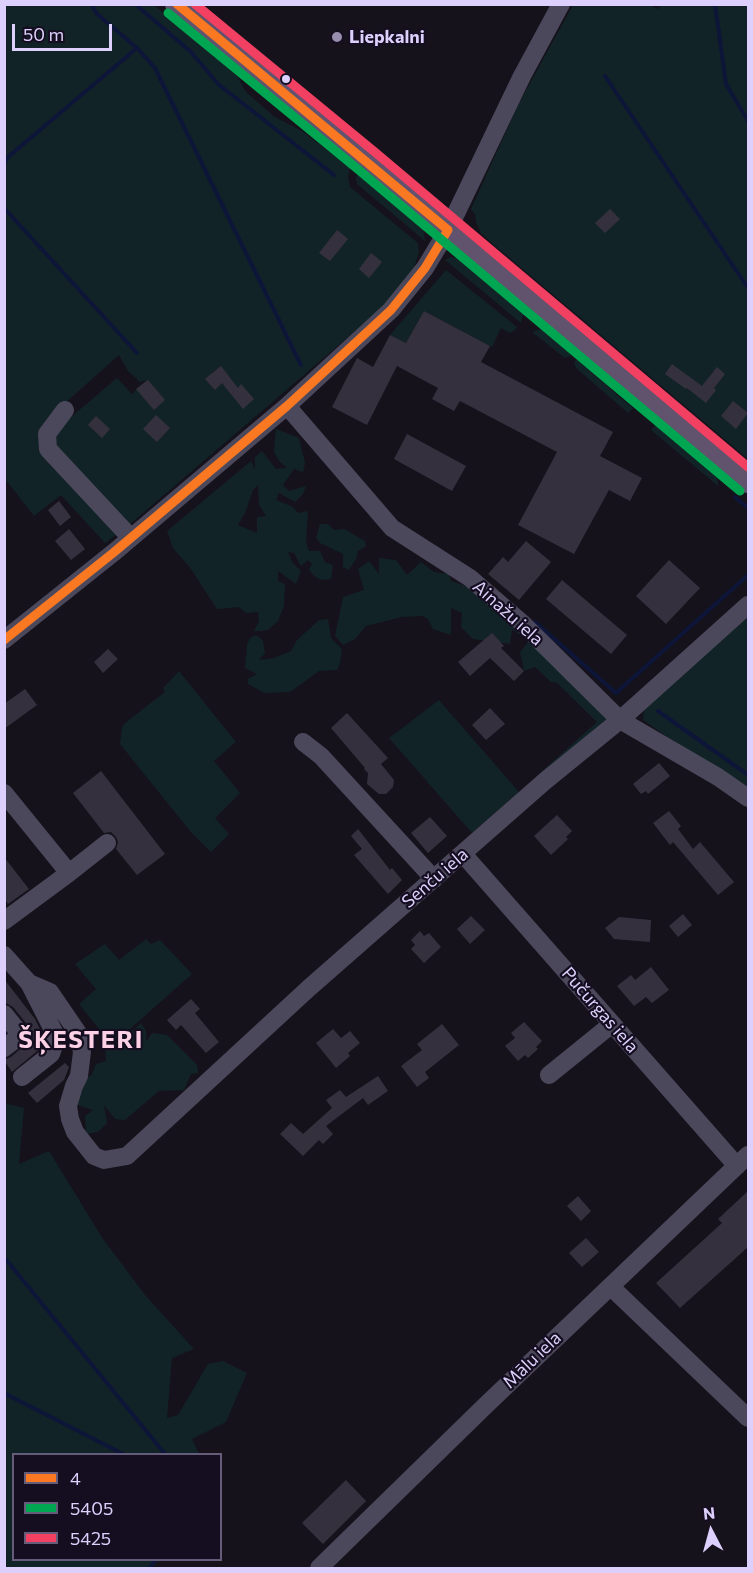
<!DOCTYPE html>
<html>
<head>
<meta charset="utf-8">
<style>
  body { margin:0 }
  #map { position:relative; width:753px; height:1573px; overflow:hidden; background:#15121c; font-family:Commissioner,sans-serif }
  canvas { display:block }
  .frame { position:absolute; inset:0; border:6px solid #ddd0fc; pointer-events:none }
  .legend { position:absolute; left:12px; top:1453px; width:210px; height:108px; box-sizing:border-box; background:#140e20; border:2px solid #645c78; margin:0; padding:8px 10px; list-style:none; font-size:18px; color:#ddd0fc }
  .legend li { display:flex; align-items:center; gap:12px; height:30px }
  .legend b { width:30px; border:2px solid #645c78 }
  .north { position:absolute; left:681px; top:1501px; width:60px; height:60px; -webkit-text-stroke:4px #140e20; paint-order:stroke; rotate:354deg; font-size:16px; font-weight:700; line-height:24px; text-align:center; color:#ddd0fc }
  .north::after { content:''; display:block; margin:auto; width:21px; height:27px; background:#ddd0fc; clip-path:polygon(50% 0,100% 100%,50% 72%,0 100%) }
  .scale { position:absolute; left:12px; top:24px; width:100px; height:27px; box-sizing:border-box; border:3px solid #ddd0fc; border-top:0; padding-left:8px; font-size:18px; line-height:21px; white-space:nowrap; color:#ddd0fc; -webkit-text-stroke:4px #140e20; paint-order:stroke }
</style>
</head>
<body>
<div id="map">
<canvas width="753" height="1573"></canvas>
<div class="frame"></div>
<ul class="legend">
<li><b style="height:8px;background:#fb7822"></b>4</li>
<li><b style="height:8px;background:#00a651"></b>5405</li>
<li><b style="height:8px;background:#f24062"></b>5425</li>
</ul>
<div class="north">N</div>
<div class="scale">50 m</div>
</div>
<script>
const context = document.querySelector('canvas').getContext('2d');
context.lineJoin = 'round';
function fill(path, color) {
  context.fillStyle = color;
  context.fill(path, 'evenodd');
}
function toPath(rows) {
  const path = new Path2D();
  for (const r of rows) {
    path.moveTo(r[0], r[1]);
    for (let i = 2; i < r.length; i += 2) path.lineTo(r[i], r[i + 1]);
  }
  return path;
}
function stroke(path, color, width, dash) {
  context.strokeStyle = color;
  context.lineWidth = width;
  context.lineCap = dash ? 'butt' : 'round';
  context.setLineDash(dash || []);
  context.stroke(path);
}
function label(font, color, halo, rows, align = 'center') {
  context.font = font + ' Commissioner,sans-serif';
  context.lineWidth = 4.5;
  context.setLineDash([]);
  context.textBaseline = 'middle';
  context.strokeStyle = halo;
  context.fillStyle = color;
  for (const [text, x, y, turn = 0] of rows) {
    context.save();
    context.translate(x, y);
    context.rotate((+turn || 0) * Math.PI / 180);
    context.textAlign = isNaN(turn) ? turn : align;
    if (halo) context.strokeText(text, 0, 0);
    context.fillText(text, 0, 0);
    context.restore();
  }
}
fill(toPath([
  [5,5,154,5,237,76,246,92,275,117,302,131,350,168,348,177,350,187,418,243,419,252,414,268,383,307,129,525,57,453,53,441,58,428,117,378,132,394,146,380,140,382,128,371,119,355,46,420,42,434,44,450,53,463,120,532,105,543,61,495,34,516,5,479],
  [200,5,277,67,253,54,205,16],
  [573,5,650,5,658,9,661,5,748,5,748,459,493,244,481,233,476,222,475,214,471,209,519,103],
  [360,173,419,221,423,228,425,241,357,184,356,177],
  [451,257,463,259,468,262,518,304,523,314,521,323,445,260],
  [446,270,517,327,515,330,510,333,501,328,492,347,424,311,406,343,390,335],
  [544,328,549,330,575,352,570,356,565,358,532,332],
  [580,356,616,394,633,408,628,413,576,368,574,362],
  [655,425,685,443,717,470,718,486,651,430],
  [276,429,299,438,305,463,303,472,294,469,283,485,289,491,306,486,303,494,295,502,279,493,276,500,293,507,298,513,308,511,306,542,309,551,320,551,325,562,333,565,331,579,321,580,313,575,309,569,312,564,308,560,301,566,294,553,288,552,292,562,301,571,296,584,278,571,278,581,285,584,284,606,278,621,268,630,262,631,254,631,259,621,258,612,246,613,239,607,217,609,191,569,173,548,167,531,251,461,255,470,255,457,262,451,276,469,287,468,279,461,274,452],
  [258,485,259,505,266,516,257,517,257,533,238,525,245,513,253,490],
  [320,524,328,524,334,530,344,529,365,541,366,546,358,551,356,559,349,570,343,567,343,554,320,543,316,538],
  [379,558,396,560,407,575,421,562,434,572,449,574,451,581,472,588,609,706,612,738,582,762,542,779,541,772,597,722,557,683,551,682,535,667,524,671,520,652,529,641,521,635,512,630,510,644,473,639,461,627,462,613,451,608,451,635,433,629,428,619,423,616,402,617,366,626,355,639,343,645,335,636,343,597,364,590,358,569,369,561,379,574],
  [748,617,748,792,643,720,644,711,649,703],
  [328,619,331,638,342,649,340,663,337,670,319,671,290,692,264,693,248,684,248,679,257,674,245,668,247,645,250,638,256,635,263,640,265,653,259,660,274,658,291,651,297,640,319,620],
  [179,671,236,742,214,761,240,793,215,818,229,834,211,852,190,831,120,744,122,728,125,723,165,692,163,688],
  [439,700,519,792,472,833,389,738],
  [146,939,151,944,160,940,192,974,112,1045,79,1004,96,989,75,964,105,944,119,960],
  [141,1023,146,1031,146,1042,152,1033,167,1035,197,1065,198,1073,191,1074,184,1090,159,1091,125,1120,115,1119,104,1105,107,1123,98,1132,86,1134,85,1116,93,1110,78,1105,77,1092,84,1077,91,1076,96,1064,106,1061,105,1047,116,1047],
  [4,1103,24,1108,19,1164,49,1151,103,1239,145,1295,194,1349,172,1358,167,1418,178,1415,208,1364,223,1361,247,1373,226,1422,192,1439,199,1454,14,1454,14,1560,156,1560,149,1568,5,1568]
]), '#122327');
stroke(toPath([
  [91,4,97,14,137,48,155,68,301,365],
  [135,4,191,52,218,84,334,175],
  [715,4,726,84,748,121],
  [605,76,748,288],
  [4,164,8,157,137,48],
  [4,208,137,353],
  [735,497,748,508],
  [535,622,616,693,748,575],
  [658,711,748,775],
  [4,1257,165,1454],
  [4,1393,123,1454],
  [149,1568,156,1560]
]), '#0d1538', 4);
fill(toPath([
  [610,209,620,219,605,233,595,223],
  [337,230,348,239,330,261,319,253],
  [371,253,382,262,369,278,359,269],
  [424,311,490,346,481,362,613,432,600,456,642,478,630,501,609,490,574,554,518,525,557,452,460,401,454,411,432,399,438,388,397,366,367,425,332,407,357,358,373,367,390,335,406,343],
  [672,364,702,386,717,367,725,374,714,388,716,390,706,403,687,388,686,389,665,374],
  [221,366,238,388,241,384,254,399,243,409,222,383,215,390,205,379],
  [148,380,165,400,154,410,136,389],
  [733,401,748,413,736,429,721,416],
  [156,415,170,428,157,442,143,429],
  [96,416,110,429,102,438,88,425],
  [407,434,466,466,452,491,394,459],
  [59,501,71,517,60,526,48,510],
  [69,529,85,549,71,560,55,541],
  [526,541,551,562,519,600,488,574,503,557,508,562],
  [669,560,700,588,666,624,636,596],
  [562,580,627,635,611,654,546,599],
  [492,633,504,646,501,648,524,671,514,681,490,658,470,676,458,662],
  [108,649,118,659,103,673,94,662],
  [25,689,37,705,4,729,4,704],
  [490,708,505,724,486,740,472,725],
  [347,713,388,758,381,764,394,780,393,787,386,794,379,794,367,784,368,773,364,769,365,768,331,728],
  [659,763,670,776,648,794,646,791,641,794,633,784],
  [101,771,165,854,137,875,116,849,118,842,116,837,111,832,104,833,73,793],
  [669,811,681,826,678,829,693,849,700,842,734,882,718,895,673,842,670,845,653,823],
  [557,815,572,831,566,837,568,839,551,855,534,836],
  [430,817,447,836,428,853,411,833],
  [358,829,390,870,392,868,402,880,388,894,354,855,362,849,351,836],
  [4,857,29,889,8,904,4,898],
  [683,914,692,925,678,937,669,926],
  [471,916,485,930,470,944,457,929],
  [619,917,651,920,650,942,614,939,605,928],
  [420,931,424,936,429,933,441,947,424,963,411,949,415,945,411,940],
  [651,967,669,990,652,1003,646,997,634,1006,617,986,631,975,635,980],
  [4,979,35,1019,44,1037,42,1047,12,1072,4,1060,11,1057,33,1038,30,1028,13,1007,4,1002],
  [191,999,200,1009,195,1013,219,1042,206,1053,181,1025,176,1030,167,1020],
  [524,1022,542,1041,536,1047,538,1049,528,1058,525,1055,518,1061,505,1046,515,1038,511,1033],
  [442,1024,459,1045,425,1072,429,1078,417,1087,401,1066,422,1050,417,1044],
  [333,1029,341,1038,350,1031,360,1043,348,1053,350,1056,336,1068,316,1043],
  [65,1063,69,1067,64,1080,37,1103,28,1093],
  [378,1076,388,1091,368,1105,363,1098,326,1126,333,1134,323,1144,319,1140,303,1156,280,1134,291,1123,303,1134,332,1108,326,1100,340,1090,346,1097],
  [748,1191,748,1247,680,1308,656,1283,722,1223,718,1219],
  [578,1196,591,1211,581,1221,567,1206],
  [586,1238,599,1252,582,1267,569,1253],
  [346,1480,366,1501,323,1544,302,1523]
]), '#35303e');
stroke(toPath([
  [287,406,392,528,470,578,522,623,620,720,718,777,748,798],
  [65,410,47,434,48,449,131,538],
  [4,640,113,553,287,406,391,310,425,268,448,230,522,76,561,4],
  [303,742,321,756,434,879],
  [4,793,69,873,4,921],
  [463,854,737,1166],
  [69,873,107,843],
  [4,955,29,983,55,1034,55,1043,51,1054,22,1077],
  [29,983,50,992,78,1033,82,1052,79,1076,74,1086,68,1106,70,1119,75,1132,94,1156,104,1160,127,1156,309,988,545,781,620,720,748,605],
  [4,1014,21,1035,4,1048],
  [549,1075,612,1024],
  [611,1287,748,1418],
  [319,1568,486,1405,748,1155]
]), '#4c485c', 18);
stroke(toPath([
  [176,4,368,162,748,482]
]), '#61526d', 22);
stroke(toPath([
  [177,4,448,230],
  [4,640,113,553,287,406,391,310,425,268,448,230]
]), '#fb7822', 9);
stroke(toPath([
  [168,13,360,171,740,491]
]), '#00a651', 9);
stroke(toPath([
  [195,4,376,153,748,467]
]), '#f24062', 9);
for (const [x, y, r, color] of [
  [337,37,6,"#978eae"],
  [286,79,5,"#ddd0fc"]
]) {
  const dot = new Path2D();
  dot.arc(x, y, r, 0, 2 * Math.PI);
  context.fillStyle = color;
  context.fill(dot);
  stroke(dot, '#140e20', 2);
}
label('bold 18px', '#ddd0fc', '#140e20', [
  ["Liepkalni",349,37]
], 'left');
label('18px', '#ddd0fc', '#140e20', [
  ["Ainažu iela",508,613,42],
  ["Senču iela",435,878,-41],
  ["Pučurgas iela",600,1010,49],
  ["Mālu iela",532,1360,-44]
]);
context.letterSpacing = '1.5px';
label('bold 24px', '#fcd1e5', '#140e20', [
  ["ŠĶESTERI",81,1040]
]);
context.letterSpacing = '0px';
</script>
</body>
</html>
